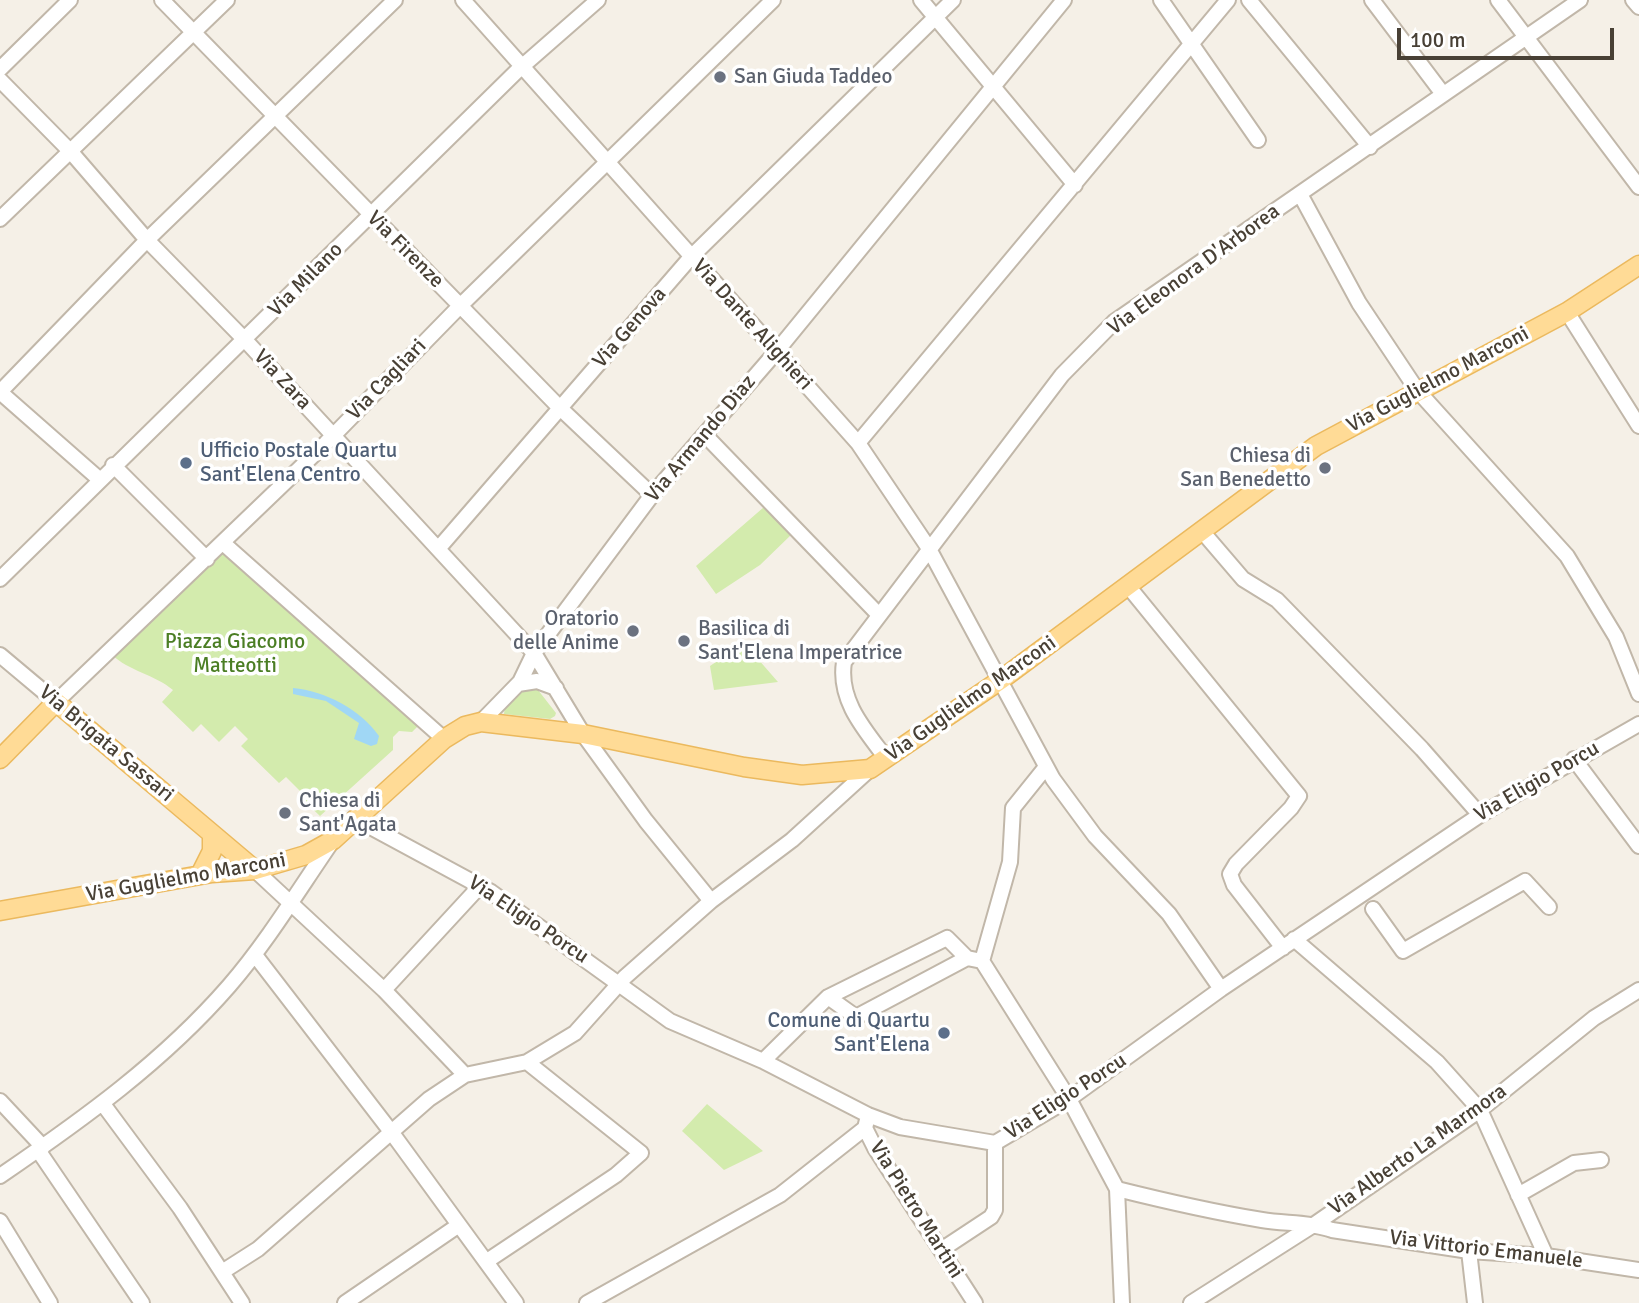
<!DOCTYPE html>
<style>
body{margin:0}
#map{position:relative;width:1639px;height:1303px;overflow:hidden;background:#f5f0e7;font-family:Signika,sans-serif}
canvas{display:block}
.scale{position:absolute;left:1397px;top:28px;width:217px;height:32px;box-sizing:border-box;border:4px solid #484035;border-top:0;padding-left:9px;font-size:21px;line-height:24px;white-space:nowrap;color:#484035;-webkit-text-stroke:5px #fff;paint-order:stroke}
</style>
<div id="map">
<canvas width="1639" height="1303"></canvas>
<div class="scale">100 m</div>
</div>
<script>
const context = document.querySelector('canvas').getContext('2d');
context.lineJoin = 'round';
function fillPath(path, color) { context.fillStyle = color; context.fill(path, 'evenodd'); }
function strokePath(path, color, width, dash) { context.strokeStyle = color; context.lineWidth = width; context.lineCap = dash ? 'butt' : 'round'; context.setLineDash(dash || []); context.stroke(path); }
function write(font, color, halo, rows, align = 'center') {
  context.font = font + ' Signika,sans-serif'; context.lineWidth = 7; context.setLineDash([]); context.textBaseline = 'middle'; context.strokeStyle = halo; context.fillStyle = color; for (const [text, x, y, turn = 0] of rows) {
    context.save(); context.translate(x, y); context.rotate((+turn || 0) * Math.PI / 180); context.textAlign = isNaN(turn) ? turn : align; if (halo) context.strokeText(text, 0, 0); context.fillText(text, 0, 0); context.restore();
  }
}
const green = new Path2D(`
 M764 507 791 535 760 565 716 594 696 566Z
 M223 548 418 726 412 732 399 731 393 737V750L320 816 300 797 303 794 286 777 279 783 241 746 248 739 235 726 219 742 201 724 193 732 162 702 173 690C154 674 130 672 111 654Z
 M744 643 778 682 714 690 710 666Z
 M525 688 538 690 556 713 555 716 550 719 504 714 505 706Z
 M707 1104 763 1151 724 1170 682 1131Z`);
const water = new Path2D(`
 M293 688C325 691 360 709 379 736L377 744 371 746 354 739 359 723 326 701 293 694Z`);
const minor = new Path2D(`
 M162 0 560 408 652 495
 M463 0 858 443 928 547 1053 779 1095 836 1169 914 1221 989
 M921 0 1075 185
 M1161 0 1258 140
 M1249 0 1370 147
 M1372 0 1443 94
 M1498 0 1639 187
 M1633 0 1639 7
 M0 69 70 0
 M0 80 71 152 147 240 246 341 534 653 583 734 646 821 711 901
 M1300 194 1359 303 1417 390 1567 556 1616 637 1639 694
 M0 219 227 0
 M1567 312 1639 426
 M0 392 147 240 395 0
 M0 392 99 479
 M705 435 878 614
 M858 443 1228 0
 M113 465 207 559
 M1201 530 1243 579 1277 600 1422 749 1480 815
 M223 543 444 739
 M438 549 691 257 953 0
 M0 579 518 70 598 0
 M1128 586 1299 796 1291 808 1236 864 1230 874 1234 885 1283 948
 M0 655 56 702 326 443 461 305 773 0
 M518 684 537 681 556 688
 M481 722 520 682 534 653 652 495 776 352 1064 0
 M886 758C864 729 838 700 844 662L1062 375 1114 322 1580 0
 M1574 759 1639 846
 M1046 767 1013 808 1010 862 982 961 1069 1099 1117 1189 1122 1303
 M354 818 491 892 670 1021 763 1061 868 1115 900 1127 995 1143 1069 1099 1221 989 1480 815 1639 724
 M255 870 384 990 465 1075
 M1373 909 1403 951 1525 881 1549 907
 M1294 939 1437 1062 1480 1110 1546 1256
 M255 955 392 1133 516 1303
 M384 990 480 886
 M828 997 856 1017 967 958
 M763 1061 828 997 947 938 967 958 982 961
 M0 1101 43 1147
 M103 1104 180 1208 242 1303
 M867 1120 865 1128 875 1148 975 1303
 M38 1150 142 1303
 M0 1176C82 1120 163 1062 229 986 267 942 298 891 331 843
 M1117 1189C1165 1201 1213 1212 1262 1220 1286 1224 1309 1222 1332 1230L1469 1251 1546 1256 1639 1270
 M1518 1195 1574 1163 1601 1160
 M0 1221 50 1303
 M941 1250 991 1217 995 1210V1143
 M1469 1251 1475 1303
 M487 1261 616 1175 641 1153 527 1062
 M222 1272 258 1249 429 1099 465 1075 527 1062 575 1033 625 977 711 901 792 840 870 769
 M345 1303 459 1225
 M587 1303 780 1195 865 1128
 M1191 1303 1315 1224 1480 1110 1594 1018 1639 990`);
const major = new Path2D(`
 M0 759 56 702 255 870
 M200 875 212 851V834
 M0 911 212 873 255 870 306 855 333 840 444 739 465 726 481 722 583 734 744 767 802 775 870 769 1002 679 1316 446 1567 312 1639 265`);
const markers = [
 [720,77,7,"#6b7280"],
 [186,463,7,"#5c6f8a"],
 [1325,468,7,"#6b7280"],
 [633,631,7,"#6b7280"],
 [684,641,7,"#6b7280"],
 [285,813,7,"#6b7280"],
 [944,1033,7,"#5c6f8a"]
];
const worshipNames = [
 ["San Giuda Taddeo",734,77],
 ["Chiesa di",1311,456,"right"],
 ["San Benedetto",1311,480,"right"],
 ["Oratorio",619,619,"right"],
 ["delle Anime",619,643,"right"],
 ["Basilica di",698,629],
 ["Sant'Elena Imperatrice",698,653],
 ["Chiesa di",299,801],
 ["Sant'Agata",299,825]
];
const streetNames = [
 ["Via Firenze",405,250,45],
 ["Via Eleonora D'Arborea",1194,270,-36],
 ["Via Milano",306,280,-45],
 ["Via Dante Alighieri",752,325,48],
 ["Via Genova",630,328,-49],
 ["Via Zara",282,380,47],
 ["Via Cagliari",387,380,-46],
 ["Via Guglielmo Marconi",1438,380,-28],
 ["Via Armando Diaz",701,439,-50],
 ["Via Guglielmo Marconi",971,699,-35],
 ["Via Brigata Sassari",106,744,40],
 ["Via Eligio Porcu",1537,782,-30],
 ["Via Guglielmo Marconi",186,878,-10],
 ["Via Eligio Porcu",528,920,34],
 ["Via Eligio Porcu",1066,1097,-33],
 ["Via Alberto La Marmora",1418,1150,-35],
 ["Via Pietro Martini",916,1210,58],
 ["Via Vittorio Emanuele",1486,1250,7]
];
const serviceNames = [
 ["Ufficio Postale Quartu",200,451],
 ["Sant'Elena Centro",200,475],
 ["Comune di Quartu",930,1021,"right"],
 ["Sant'Elena",930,1045,"right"]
];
const parkNames = [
 ["Piazza Giacomo",235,642],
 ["Matteotti",235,666]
];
fillPath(green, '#d3ebad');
fillPath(water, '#a0d7f5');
strokePath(minor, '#c1b7a9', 18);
strokePath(major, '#ebb95e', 21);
strokePath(minor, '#fff', 14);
strokePath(major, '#ffdb96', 18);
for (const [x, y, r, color] of markers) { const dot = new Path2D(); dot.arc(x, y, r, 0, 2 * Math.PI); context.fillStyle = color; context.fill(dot); strokePath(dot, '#fff', 2.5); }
write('21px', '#5b616d', '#fff', worshipNames, 'left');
write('21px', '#484035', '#fff', streetNames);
write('21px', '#4e5e75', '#fff', serviceNames, 'left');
write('21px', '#4b7e24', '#fff', parkNames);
</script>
